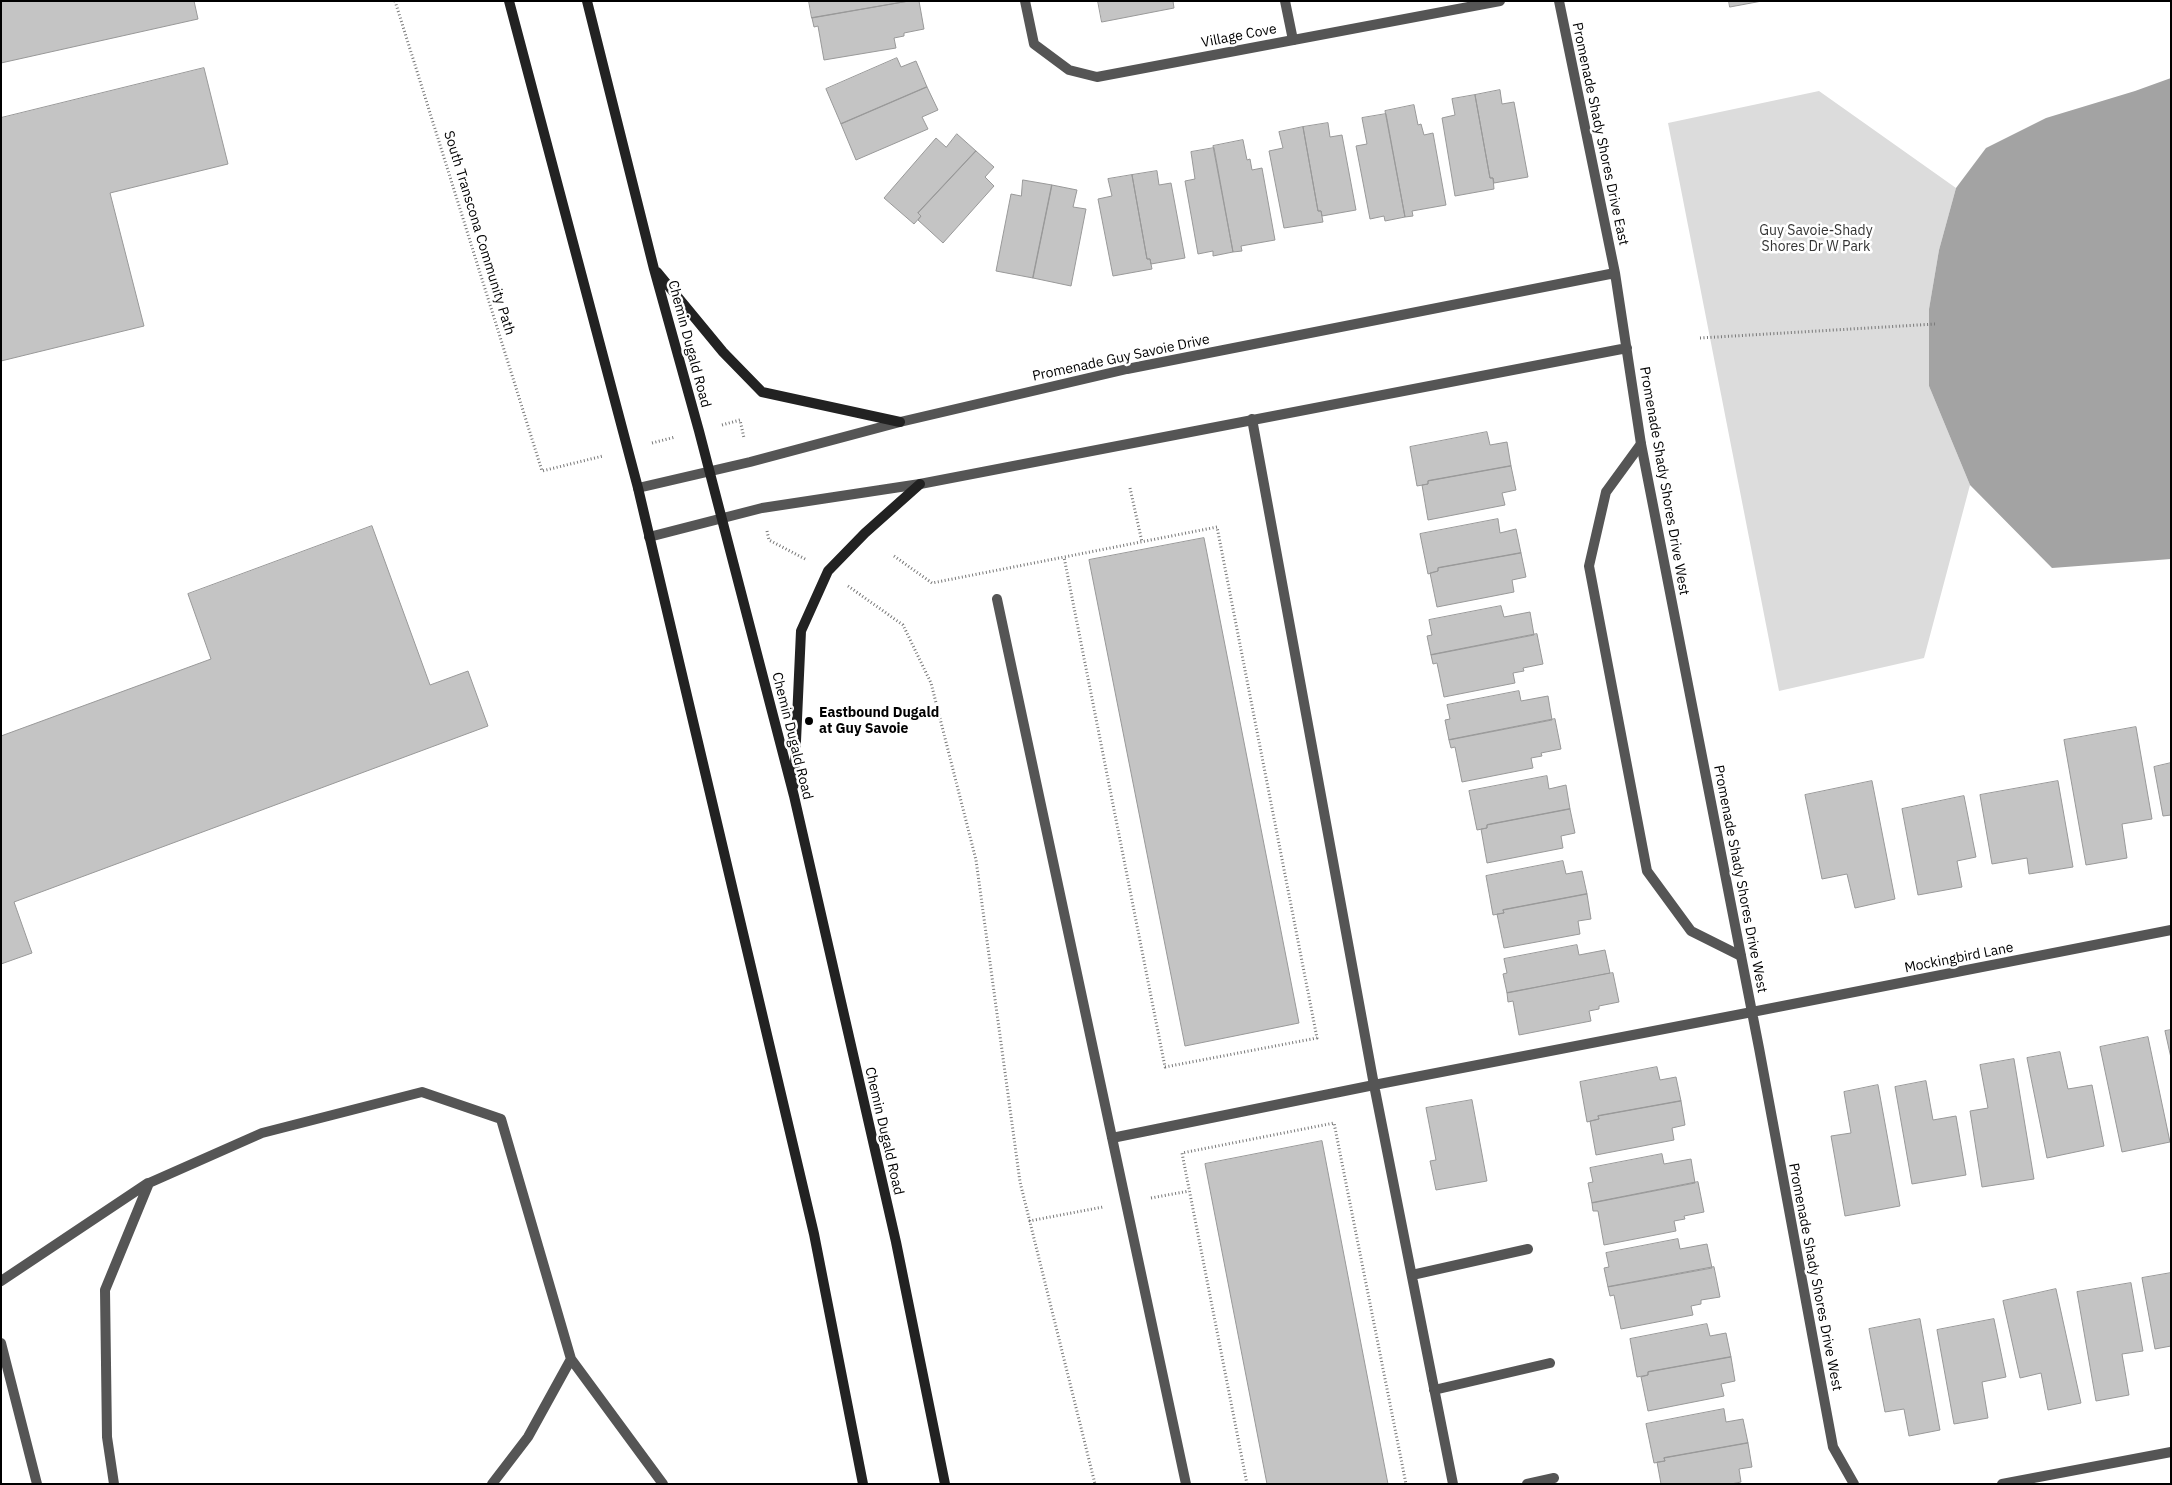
<!DOCTYPE html>
<style>
body{margin:0}
#map{position:relative;width:2172px;height:1485px;overflow:hidden;background:#fff;font-family:"IBM Plex Sans",sans-serif}
canvas{display:block}
.frame{position:absolute;inset:0;border:2px solid #000;pointer-events:none}
</style>
<div id="map">
<canvas width="2172" height="1485"></canvas>
<div class="frame"></div>
</div>
<script>
const context = document.querySelector('canvas').getContext('2d');
context.lineJoin = 'round';
function fillPath(path, color) { context.fillStyle = color; context.fill(path, 'evenodd'); }
function strokePath(path, color, width, dash) { context.strokeStyle = color; context.lineWidth = width; context.lineCap = dash ? 'butt' : 'round'; context.setLineDash(dash || []); context.stroke(path); }
function write(font, color, halo, rows, align = 'center') {
  context.font = font + ' "IBM Plex Sans",sans-serif'; context.lineWidth = 5; context.setLineDash([]); context.textBaseline = 'middle'; context.strokeStyle = halo; context.fillStyle = color; for (const [text, x, y, turn = 0] of rows) {
    context.save(); context.translate(x, y); context.rotate((+turn || 0) * Math.PI / 180); context.textAlign = isNaN(turn) ? turn : align; if (halo) context.strokeText(text, 0, 0); context.fillText(text, 0, 0); context.restore();
  }
}
const green = new Path2D(`
 M1819 91 1956 188 1939 250 1929 309V386L1970 485 1924 658 1779 691 1668 123Z`);
const water = new Path2D(`
 M2171 78V559L2052 568 1970 485 1929 386V309L1939 250 1956 188 1986 148 2046 118 2135 91Z`);
const building = new Path2D(`
 M1 1H194L198 19 1 63Z
 M809 1H909L812 18Z
 M909 1H919L924 29 904 33V36L894 38 896 48 824 60 818 26 814 27 812 18Z
 M1098 1H1173L1174 8 1102 22Z
 M1729 1H1762L1730 7Z
 M897 58 901 67 916 61 927 87 841 124 826 89Z
 M204 68 228 164 110 193 144 326 1 361V118Z
 M927 87 938 110 922 117 928 129 856 160 841 124Z
 M1500 90 1502 104 1514 102 1528 177 1494 183 1493 178H1490L1475 95Z
 M1475 95 1490 178H1493L1494 189 1455 196 1442 118 1455 115 1452 99Z
 M1414 105 1418 125 1421 124 1424 135 1433 133 1446 205 1412 211 1413 216 1405 217 1385 111Z
 M1386 114 1405 217 1385 221 1384 216 1370 219 1356 146 1367 144 1362 118Z
 M1328 123 1330 137 1342 135 1356 210 1322 216 1321 211H1318L1303 127Z
 M1303 127 1318 211H1321L1323 222 1284 228 1269 151 1283 148 1279 132Z
 M957 134 976 151 918 213 921 216 914 224 884 198 936 138 946 147Z
 M1243 140 1247 160 1250 159 1252 170 1262 168 1275 240 1241 246 1242 251 1233 252 1213 146Z
 M1214 148 1233 252 1213 256V251L1198 254 1185 181 1195 179 1191 152Z
 M976 151 994 167 985 177 994 186 943 243 918 220 921 216 918 213Z
 M1157 171 1159 185 1171 183 1185 258 1151 264 1150 259H1147L1132 175Z
 M1132 175 1147 259H1150L1152 269 1113 276 1098 199 1112 196 1108 179Z
 M1023 180 1052 185 1033 278 996 271 1011 194 1021 196Z
 M1052 185 1077 190 1073 207 1086 209 1071 286 1033 278Z
 M1487 432 1490 445 1507 442 1511 466 1428 481V484L1417 486 1410 447Z
 M1511 466 1516 490 1502 493 1505 505 1428 520 1422 485 1428 484V481Z
 M1498 519 1500 533 1516 529 1521 553 1438 568V571L1428 574 1420 534Z
 M372 526 430 685 468 671 488 726 14 902 32 953 1 964V736L211 659 188 594Z
 M1204 538 1299 1023 1185 1046 1089 560Z
 M1521 553 1526 577 1512 580 1514 592 1437 607 1430 573 1438 571V568Z
 M1501 606 1504 617 1530 612 1534 635 1431 655 1427 636 1432 635 1429 620Z
 M1537 634 1543 664 1523 668 1524 671 1513 673 1515 683 1444 697 1437 663 1433 664 1431 655Z
 M1519 691 1521 701 1548 696 1552 720 1449 740 1445 720 1450 719 1447 705Z
 M1555 719 1561 749 1541 753 1542 756 1531 758 1533 768 1462 782 1455 747 1451 748 1449 740Z
 M2136 727 2152 819 2122 824 2127 858 2086 865 2064 740Z
 M2171 763V815L2163 816 2154 767Z
 M1547 776 1549 789 1566 785 1570 809 1487 825V828L1477 830 1469 791Z
 M1872 781 1895 899 1855 908 1847 874 1822 879 1805 795Z
 M2058 781 2073 867 2029 874 2027 858 1992 864 1980 795Z
 M1964 796 1976 857 1957 861 1962 887 1918 895 1902 809Z
 M1570 809 1575 833 1561 836 1563 848 1487 863 1481 829 1487 828V825Z
 M1563 861 1566 874 1582 871 1587 894 1503 910 1504 913 1493 915 1486 876Z
 M1587 894 1591 919 1578 921 1580 934 1504 948 1497 914 1504 913 1503 910Z
 M1577 945 1579 955 1605 950 1610 973 1507 993 1503 974 1507 973 1504 959Z
 M1613 973 1619 1002 1599 1006V1009L1589 1011 1591 1021 1519 1035 1513 1001 1508 1002 1507 993Z
 M2171 1030V1058L2165 1031Z
 M2148 1037 2170 1142 2122 1152 2100 1047Z
 M2060 1052 2068 1089 2092 1085 2104 1146 2047 1158 2027 1058Z
 M2014 1059 2034 1179 1982 1187 1970 1111 1988 1108 1980 1065Z
 M1657 1067 1660 1080 1676 1077 1681 1101 1598 1116 1599 1119 1587 1122 1580 1082Z
 M1926 1081 1933 1120 1956 1116 1966 1175 1912 1184 1895 1087Z
 M1878 1085 1900 1206 1845 1216 1831 1136 1851 1133 1844 1092Z
 M1472 1100 1487 1181 1436 1190 1430 1161 1436 1160 1426 1108Z
 M1681 1101 1685 1125 1672 1128 1674 1140 1596 1155 1590 1121 1599 1119 1598 1116Z
 M1322 1141 1388 1484H1267L1205 1164Z
 M1662 1154 1664 1164 1691 1159 1695 1183 1592 1203 1588 1183 1593 1182 1590 1168Z
 M1698 1182 1704 1212 1684 1216 1685 1219 1674 1221 1676 1231 1604 1245 1598 1211H1593L1592 1203Z
 M1678 1239 1680 1249 1707 1244 1712 1268 1608 1287 1604 1268 1609 1267 1606 1253Z
 M1714 1267 1720 1297 1701 1300V1304L1691 1306 1693 1315 1621 1329 1614 1295 1610 1296 1608 1287Z
 M2171 1273V1346L2155 1349 2142 1278Z
 M2131 1283 2143 1351 2122 1354 2129 1395 2096 1401 2077 1292Z
 M2056 1289 2081 1403 2048 1410 2041 1373 2020 1378 2003 1301Z
 M1920 1319 1940 1430 1909 1436 1904 1409 1885 1412 1869 1329Z
 M1994 1319 2006 1377 1982 1382 1988 1418 1954 1424 1937 1330Z
 M1707 1324 1710 1336 1726 1333 1731 1357 1648 1372V1375L1637 1377 1630 1339Z
 M1731 1357 1735 1381 1721 1384 1724 1396 1648 1411 1641 1377 1648 1375V1372Z
 M1724 1409 1726 1422 1743 1419 1748 1443 1664 1458 1665 1461 1654 1463 1646 1424Z
 M1748 1443 1752 1467 1739 1469 1741 1482 1731 1484H1661L1657 1462 1665 1461 1664 1458Z`);
const path = new Path2D(`
 M395 1 542 471 603 456
 M1700 338 1935 324
 M722 425 740 420 744 438
 M652 443 675 437
 M1130 488 1142 542
 M767 531 769 540 807 560
 M894 556 932 583 1217 527 1317 1038 1165 1067 1064 557
 M848 586 903 625 931 683 976 860 1020 1182 1095 1484
 M1151 1198 1189 1191
 M1029 1221 1103 1207
 M1247 1484 1182 1153 1334 1123 1406 1484`);
const service = new Path2D(`
 M1285 1 1293 40
 M1252 419 1374 1085 1453 1484
 M1641 444 1606 492 1589 566 1647 871 1691 931 1741 956
 M997 599 1186 1484
 M1112 1138 1374 1085 1752 1012
 M1412 1275 1528 1249
 M1 1281 148 1183
 M1 1343 37 1484
 M1434 1390 1550 1363
 M114 1484 107 1437 105 1290 149 1183 262 1133 422 1092 501 1119 571 1359 663 1484
 M492 1484 528 1437 571 1359
 M1527 1484 1554 1478`);
const minor = new Path2D(`
 M1025 1 1034 44 1069 70 1097 77 1500 1
 M1559 1 1615 273 1641 444 1759 1048 1833 1447 1854 1484
 M638 488 750 462 900 422 1127 369 1615 273
 M649 537 762 508 920 484 1627 348
 M1752 1012 2171 930
 M2002 1484 2171 1452`);
const secondary = new Path2D(`
 M509 1 638 488 814 1234 863 1484
 M587 1 654 269 699 431 794 796 896 1242 945 1484
 M657 272 723 352 762 392 900 422
 M794 785 801 631 828 571 865 533 920 484`);
const markers = [
 [809,721,5,"#000"]
];
const streetNames = [
 ["Village Cove",1239,36,-11],
 ["Promenade Shady Shores Drive East",1600,134,78],
 ["South Transcona Community Path",479,233,73],
 ["Chemin Dugald Road",689,344,75],
 ["Promenade Guy Savoie Drive",1121,358,-12],
 ["Promenade Shady Shores Drive West",1664,481,80],
 ["Chemin Dugald Road",792,736,76],
 ["Promenade Shady Shores Drive West",1740,879,79],
 ["Mockingbird Lane",1959,958,-11],
 ["Chemin Dugald Road",884,1131,77],
 ["Promenade Shady Shores Drive West",1815,1277,79]
];
const parkNames = [
 ["Guy Savoie-Shady",1816,231],
 ["Shores Dr W Park",1816,247]
];
const poiNames = [
 ["Eastbound Dugald",819,713],
 ["at Guy Savoie",819,729]
];
fillPath(green, '#dcdcdc');
fillPath(water, '#a3a3a3');
fillPath(building, '#c4c4c4');
strokePath(building, '#999', 1);
strokePath(path, '#777', 3, [1, 2.5]);
strokePath(service, '#555', 10);
strokePath(minor, '#555', 10);
strokePath(secondary, '#222', 10);
for (const [x, y, r, color] of markers) { const dot = new Path2D(); dot.arc(x, y, r, 0, 2 * Math.PI); context.fillStyle = color; context.fill(dot); strokePath(dot, '#fff', 2); }
write('14px', '#000', '#fff', streetNames);
write('14px', '#333', '#fff', parkNames);
write('bold 14px', '#000', '#fff', poiNames, 'left');
</script>
